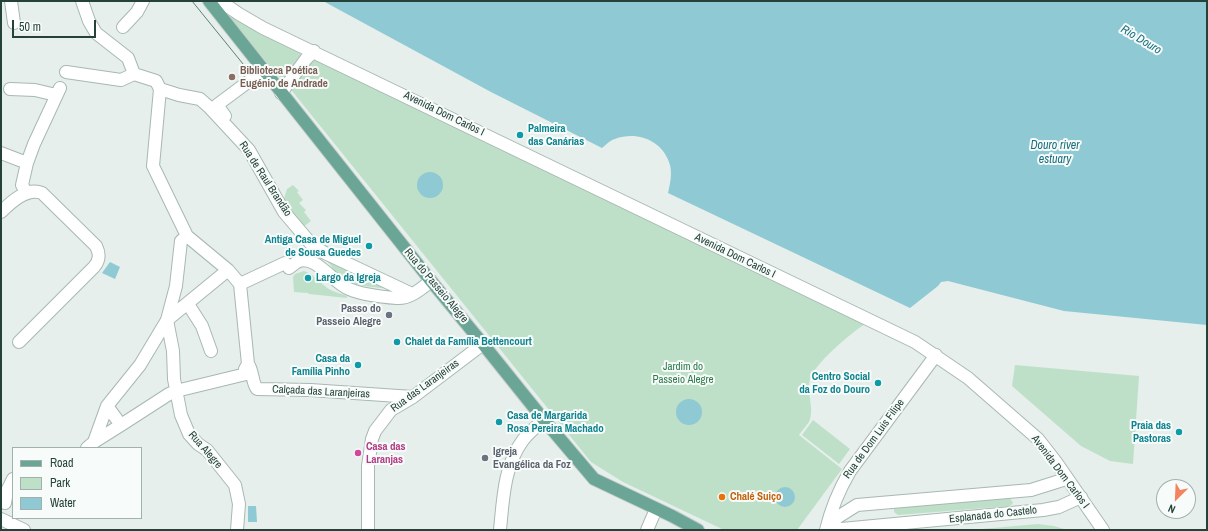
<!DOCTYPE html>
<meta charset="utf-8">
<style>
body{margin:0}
#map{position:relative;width:1208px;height:531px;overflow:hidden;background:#e6efeb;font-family:"Archivo Narrow",sans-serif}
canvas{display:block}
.frame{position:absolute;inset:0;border:2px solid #24423a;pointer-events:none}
.legend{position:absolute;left:12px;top:447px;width:130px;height:72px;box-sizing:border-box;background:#f7fbf9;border:1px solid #a3b1ad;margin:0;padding:5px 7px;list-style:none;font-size:12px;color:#24423a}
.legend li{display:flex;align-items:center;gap:8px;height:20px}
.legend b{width:20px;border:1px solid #a3b1ad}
.north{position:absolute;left:1156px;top:479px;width:40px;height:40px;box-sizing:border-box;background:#f7fbf9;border:1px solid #a3b1ad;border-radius:50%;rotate:204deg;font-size:11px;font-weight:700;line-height:16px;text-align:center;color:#24423a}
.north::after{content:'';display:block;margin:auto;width:14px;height:18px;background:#f4845f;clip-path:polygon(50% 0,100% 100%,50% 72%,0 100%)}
.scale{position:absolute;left:12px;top:20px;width:84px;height:18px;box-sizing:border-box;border:2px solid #24423a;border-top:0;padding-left:5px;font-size:12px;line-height:14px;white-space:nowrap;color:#24423a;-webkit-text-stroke:3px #f7fbf9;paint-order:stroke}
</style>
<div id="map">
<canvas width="1208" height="531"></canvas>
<div class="frame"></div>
<ul class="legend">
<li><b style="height:5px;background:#6aa596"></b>Road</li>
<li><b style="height:11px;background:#bfe0c8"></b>Park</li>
<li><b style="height:11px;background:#8ec9d4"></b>Water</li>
</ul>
<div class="north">N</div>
<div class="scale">50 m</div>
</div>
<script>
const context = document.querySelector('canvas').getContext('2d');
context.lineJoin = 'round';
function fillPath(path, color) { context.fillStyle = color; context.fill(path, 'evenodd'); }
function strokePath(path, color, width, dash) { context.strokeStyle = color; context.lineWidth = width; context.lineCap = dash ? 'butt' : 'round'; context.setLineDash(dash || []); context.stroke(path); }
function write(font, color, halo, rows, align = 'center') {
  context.font = font + ' "Archivo Narrow",sans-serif'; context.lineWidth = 4; context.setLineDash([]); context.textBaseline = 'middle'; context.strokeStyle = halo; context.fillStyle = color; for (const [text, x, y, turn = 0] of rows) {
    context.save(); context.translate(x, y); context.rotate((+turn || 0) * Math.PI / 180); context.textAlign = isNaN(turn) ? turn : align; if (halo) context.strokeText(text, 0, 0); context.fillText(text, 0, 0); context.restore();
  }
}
const green = new Path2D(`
 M233 16 256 31 301 54 282 80 229 19Z
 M312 57 865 324C851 333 815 363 810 379 806 392 815 409 809 422 806 426 802 431 799 435L842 469 797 530H724L623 482 591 462 288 86Z
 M293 185 299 191 297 192 303 200 299 203 306 210 304 212 311 221 303 227 283 202 287 189Z
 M326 260 391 289C375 287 354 287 340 276 335 272 331 265 326 260Z
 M304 271C315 275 317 280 326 287 332 292 340 293 347 296V298L309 294 308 293 294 292 293 277 295 274Z
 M1015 365 1139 376 1133 464 1110 461 1081 446 1012 386Z
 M813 420 850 449 839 464 802 435Z
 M1010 498 1013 503 1010 506 898 515 894 512V508L897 506Z
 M1038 524 1054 526 1067 530H970Z`);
const water = new Path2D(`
 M323 1H1207V325L1064 311 948 281 941 282 938 286 910 308 668 193C670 184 673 172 669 162 661 140 637 131 615 139 610 140 606 145 602 148L491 92Z
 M417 185a13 13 0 1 1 26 0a13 13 0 1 1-26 0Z
 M110 262 120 267 115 279 102 273Z
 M676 412a13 13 0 1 1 26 0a13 13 0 1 1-26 0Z
 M775 497a10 10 0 1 1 20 0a10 10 0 1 1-20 0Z
 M248 506H256L257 522H248Z`);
const minor = new Path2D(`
 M11 1 14 23
 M82 1 89 21 96 33 128 58 134 74 156 81 160 89 153 166 187 236 228 270 240 284 248 364C253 370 252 383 257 389L310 390 413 397
 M220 1 239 14 263 28 915 342 968 378 1038 439 1056 462 1103 530
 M123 27 137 12 143 1
 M66 72 121 80 134 74
 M10 89 35 90 56 95
 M160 89 179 95 200 99 209 107 249 150 284 212 312 245 325 253 412 294
 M281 93 306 59 314 51
 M225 116 217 105 264 70
 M1 153 27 163
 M26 192 22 185 27 163 34 144 60 88
 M1 212C11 202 27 187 42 193L96 246C100 254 100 260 94 267L19 342
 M289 268C292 266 296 262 299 261 316 255 333 283 349 289 363 295 382 297 397 298 410 299 422 288 431 281
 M240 284 285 263
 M188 304 202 326 211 351
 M167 320 173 351 174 379 181 415 189 434 198 444 207 450 235 485 239 504 237 530
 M167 320 228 270
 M121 425 169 394 176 391 246 374 245 369 248 364
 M94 442 121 425 107 406
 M87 448 94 442 107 406 140 365 167 320 176 286 181 241 187 236
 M5 503 7 491 13 479
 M1 519 24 530
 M368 530V466L372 439 375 431 391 410 413 397 483 344
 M500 530C503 500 504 465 523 440 529 432 537 426 544 420
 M647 530 656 509
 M826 530 838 517 857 505 1031 490 1066 479
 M826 530C831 509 839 490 850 471L936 355
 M831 530 1043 510 1059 507 1081 497`);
const major = new Path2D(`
 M209 1 431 281 483 344 544 420 594 479 672 516 698 530`);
const tram = new Path2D(`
 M192 1 252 75`);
const markers = [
 [232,77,4,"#8d6e63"],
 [520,135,4,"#0f9aa8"],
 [369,246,4,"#0f9aa8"],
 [308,278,4,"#0f9aa8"],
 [389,315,4,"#6b7280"],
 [397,342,4,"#0f9aa8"],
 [358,365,4,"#0f9aa8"],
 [878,383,4,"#0f9aa8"],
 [499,422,4,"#0f9aa8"],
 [1179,432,4,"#0f9aa8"],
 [358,453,4,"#d1479c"],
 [485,458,4,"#6b7280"],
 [722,497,4,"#e8710a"]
];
const educationNames = [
 ["Biblioteca Poética",240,71],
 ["Eugénio de Andrade",240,84]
];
const streetNames = [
 ["Avenida Dom Carlos I",444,114,26],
 ["Rua de Raul Brandão",265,179,57],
 ["Avenida Dom Carlos I",735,256,26],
 ["Rua do Passeio Alegre",436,286,50],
 ["Rua das Laranjeiras",425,386,-36],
 ["Calçada das Laranjeiras",321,392,3],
 ["Rua de Dom Luis Filipe",874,439,-54],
 ["Rua Alegre",205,450,49],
 ["Avenida Dom Carlos I",1060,472,53],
 ["Esplanada do Castelo",993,515,-6]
];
const cultureNames = [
 ["Palmeira",528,129],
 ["das Canárias",528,142],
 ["Antiga Casa de Miguel",361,240,"right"],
 ["de Sousa Guedes",361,253,"right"],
 ["Largo da Igreja",316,278],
 ["Chalet da Família Bettencourt",405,342],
 ["Casa da",350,359,"right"],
 ["Família Pinho",350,372,"right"],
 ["Centro Social",870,377,"right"],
 ["da Foz do Douro",870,390,"right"],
 ["Casa de Margarida",507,416],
 ["Rosa Pereira Machado",507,429],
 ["Praia das",1171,426,"right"],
 ["Pastoras",1171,439,"right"]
];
const worshipNames = [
 ["Passo do",381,309],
 ["Passeio Alegre",381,322],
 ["Igreja",493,452,"left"],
 ["Evangélica da Foz",493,465,"left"]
];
const parkNames = [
 ["Jardim do",683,367],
 ["Passeio Alegre",683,380]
];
const hotelNames = [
 ["Casa das",366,447],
 ["Laranjas",366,460]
];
const foodNames = [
 ["Chalé Suiço",730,497]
];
const waterNames = [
 ["Rio Douro",1141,40,31],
 ["Douro river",1055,146],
 ["estuary",1055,160]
];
fillPath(green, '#bfe0c8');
fillPath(water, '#8ec9d4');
strokePath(minor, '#a8b8b2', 14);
strokePath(major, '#c2cac8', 14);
strokePath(minor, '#fff', 12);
strokePath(major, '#6aa596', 12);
strokePath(tram, '#5f7d75', 1);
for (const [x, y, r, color] of markers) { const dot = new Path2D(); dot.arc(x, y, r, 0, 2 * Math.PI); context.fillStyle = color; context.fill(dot); strokePath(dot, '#f7fbf9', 1.5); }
write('bold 11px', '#785e54', '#f7fbf9', educationNames, 'left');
write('11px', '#24423a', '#f7fbf9', streetNames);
write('bold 11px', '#0d838f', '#f7fbf9', cultureNames, 'left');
write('bold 11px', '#5b616d', '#f7fbf9', worshipNames, 'right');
write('11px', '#2d7a4b', '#f7fbf9', parkNames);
write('bold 11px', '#b23c85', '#f7fbf9', hotelNames, 'left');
write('bold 11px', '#c56008', '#f7fbf9', foodNames, 'left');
write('italic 12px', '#1c6f80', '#f7fbf9', waterNames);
</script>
